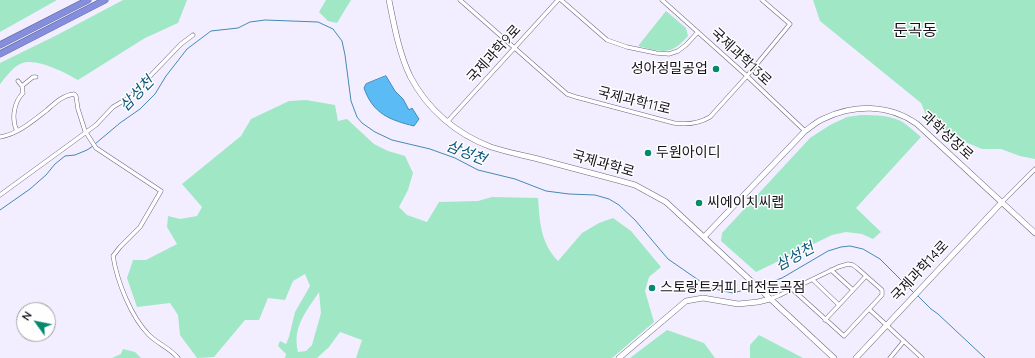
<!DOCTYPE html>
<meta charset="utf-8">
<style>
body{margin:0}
#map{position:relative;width:1035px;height:358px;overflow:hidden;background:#f2eeff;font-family:Quicksand,sans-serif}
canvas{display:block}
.north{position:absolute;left:16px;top:302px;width:40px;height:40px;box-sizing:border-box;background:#fefefe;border:1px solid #a1a0a4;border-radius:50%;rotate:303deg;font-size:11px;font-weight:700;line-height:16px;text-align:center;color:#15121c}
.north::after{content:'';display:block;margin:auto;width:14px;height:18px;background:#04896e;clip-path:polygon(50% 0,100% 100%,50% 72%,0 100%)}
</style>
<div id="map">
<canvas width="1035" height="358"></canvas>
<div class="north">N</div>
</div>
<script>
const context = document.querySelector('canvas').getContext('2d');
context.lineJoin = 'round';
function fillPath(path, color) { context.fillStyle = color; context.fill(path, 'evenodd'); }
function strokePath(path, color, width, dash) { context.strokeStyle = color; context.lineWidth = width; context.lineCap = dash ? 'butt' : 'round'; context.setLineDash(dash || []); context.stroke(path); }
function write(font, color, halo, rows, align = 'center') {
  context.font = font + ' Quicksand,"Noto Sans KR",sans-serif'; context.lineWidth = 3; context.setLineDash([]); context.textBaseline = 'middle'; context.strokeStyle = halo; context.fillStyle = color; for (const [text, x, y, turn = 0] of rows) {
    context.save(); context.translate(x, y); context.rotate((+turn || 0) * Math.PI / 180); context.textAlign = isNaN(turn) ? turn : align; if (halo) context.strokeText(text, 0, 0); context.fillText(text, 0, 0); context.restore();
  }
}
const green = new Path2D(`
 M0 0H57L0 32Z
 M123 0H187L178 23 145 38 78 80C66 73 34 56 20 64 12 68 6 77 0 84V63L57 35Z
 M326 0H351L337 23 328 21 319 12Z
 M813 0H1035V159L1020 156 1001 149H982L951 136 926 115 921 103 820 21Z
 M666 11 686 28 688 36C671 56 661 52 638 46Z
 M306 100 335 105 338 121 347 119 374 144 388 151 405 156 413 173 408 190 399 207 407 215 427 222 439 202 478 201 492 197 538 198C540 222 540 242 558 261L582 233 599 223 613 218 631 231 661 267 649 277 645 291 654 322 612 358H356L362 340 340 332 329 347 317 358H285L286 354 278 346 280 341 286 344 289 337 295 312 310 286 305 274 293 281 285 300 268 298 259 320H245L214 357 197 358 180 335 178 315 170 303 137 307 127 278 133 260H146L177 244 167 227 168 216 180 219 197 216 202 207 182 184 241 136 251 119 289 101ZM319 292 321 313 312 345 306 351 298 352C292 327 306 312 319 292Z
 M861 115C875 115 892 115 904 123 910 127 915 132 921 137L856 208 881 232 873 239 862 234 846 232 832 235 756 272 721 241 722 233 810 138 830 125 847 117Z
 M667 330 704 343 715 358H630Z
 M759 335 803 358H750V345Z
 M123 349 135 352 141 358H112L121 354Z`);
const water = new Path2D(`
 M386 76 395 91 403 99 409 110 412 108 419 119 414 126C390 120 373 114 364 88L366 84Z`);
const stream = new Path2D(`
 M95 144 120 123 140 109 155 94 166 76 187 49 211 31 238 28 250 22 265 20 318 22 333 29 342 41 345 55 351 101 357 117 362 123 375 132 392 140 430 149 455 158 478 170 515 179 546 191 569 194 595 195 609 199 619 205 635 220 668 259 710 288 733 293 755 287
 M0 210 30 189 46 175 55 164 65 156 75 155 87 150 93 146
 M759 286 782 278 828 251 841 247 850 246 863 249 880 259 914 293
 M918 296 931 309 938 314 985 358`);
const street = new Path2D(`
 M460 0 567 94 576 97 674 123C687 125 698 124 710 117L747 76 790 24 762 0
 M561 0 607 40 627 47 656 53 669 54 678 51 686 45 698 32
 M662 0 747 76 805 131
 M22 86 33 77H36
 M447 122 558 0
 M17 131C11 119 14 102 23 93L22 86 18 81
 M0 137C18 134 33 121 47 110 55 103 63 95 74 94L76 96 78 109 85 131 96 148 161 191 140 227 120 247 113 256C117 281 131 317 149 335 158 344 170 348 178 358
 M0 195 96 125 113 107 130 97 181 44 193 35
 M1002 202 1035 169
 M831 270 853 290 866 276
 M813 280 839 305 825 320
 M770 299 778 296 838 267 848 264 853 265 857 268 882 290V295L844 336 792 289
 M839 305 853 290
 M869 309 922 358
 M890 358 904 341`);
const secondary = new Path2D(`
 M389 0C394 25 399 53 410 76 427 109 456 134 491 147 506 152 522 155 538 159 564 166 591 173 617 180L635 185 666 202 834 358
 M704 237 805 131C811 127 816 122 823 119 854 104 889 104 917 124L1035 233
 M619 358 686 301 703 298 738 304 758 302 770 299
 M856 358 1002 202`);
const highway = new Path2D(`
 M0 45 88 0
 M0 54 105 0`);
const markers = [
 [716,69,4,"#04896e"],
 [648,153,4,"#04896e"],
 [699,203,4,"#04896e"],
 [652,288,4,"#04896e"]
];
const streetNames = [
 ["국제과학9로",494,54,-48],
 ["국제과학13로",741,57,43],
 ["국제과학11로",634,101,14],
 ["과학성장로",947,136,42],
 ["국제과학로",603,164,16],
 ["국제과학14로",920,271,-47]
];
const poiNames = [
 ["성아정밀공업",708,69,"right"],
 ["두원아이디",656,153],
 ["씨에이치씨랩",707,203],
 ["스토랑트커피 대전둔곡점",660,288]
];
const waterNames = [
 ["삼성천",137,94,-46],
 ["삼성천",466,153,22],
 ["삼성천",795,257,-29]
];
const quarterNames = [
 ["둔곡동",915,31]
];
fillPath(green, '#a0e7c6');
fillPath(water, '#5bbcf5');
strokePath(water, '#4689b4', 1);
strokePath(stream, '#4689b4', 1);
strokePath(street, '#6c667e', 4.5);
strokePath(secondary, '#6c667e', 6);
strokePath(highway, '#5d6399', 7);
strokePath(street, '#fff', 3.5);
strokePath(secondary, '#fff', 5);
strokePath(highway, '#848edd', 6);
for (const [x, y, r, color] of markers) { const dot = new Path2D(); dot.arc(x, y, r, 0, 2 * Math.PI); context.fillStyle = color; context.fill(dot); strokePath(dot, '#fefefe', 1.5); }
write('14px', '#15121c', '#fefefe', streetNames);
write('14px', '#15121c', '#fefefe', poiNames, 'left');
write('italic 15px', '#0a587d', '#fefefe', waterNames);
write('16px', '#15121c', '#fefefe', quarterNames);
</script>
